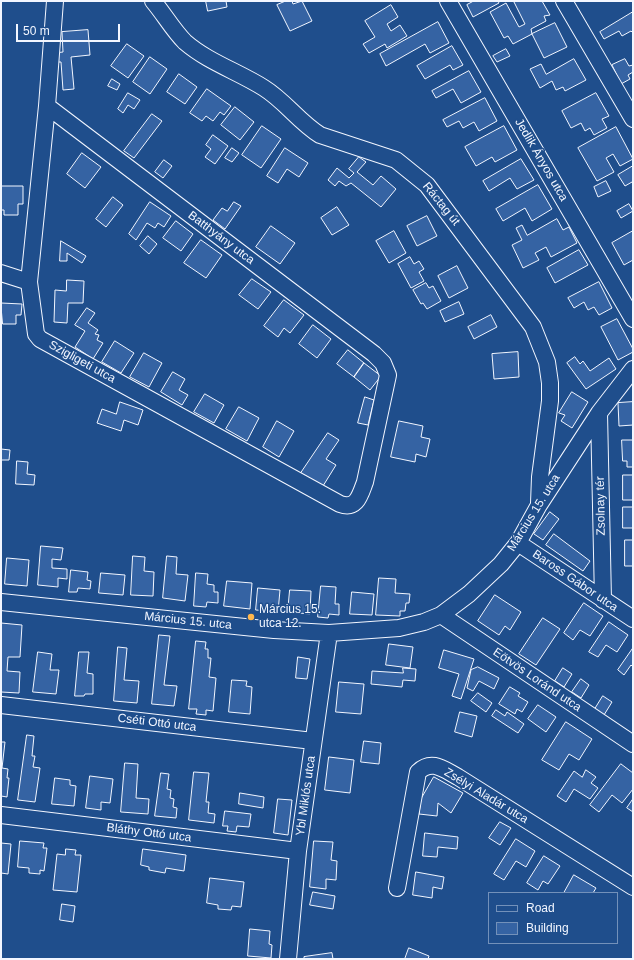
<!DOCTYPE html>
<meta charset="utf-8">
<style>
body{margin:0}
#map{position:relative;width:634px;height:960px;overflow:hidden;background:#1f4e8c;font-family:Arial,sans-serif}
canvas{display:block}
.frame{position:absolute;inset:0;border:2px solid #f2f6ff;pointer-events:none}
.legend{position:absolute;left:488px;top:892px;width:130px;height:52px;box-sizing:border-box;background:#1f4e8c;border:1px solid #7391ba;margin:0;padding:5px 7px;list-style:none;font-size:12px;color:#f2f6ff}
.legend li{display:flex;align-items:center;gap:8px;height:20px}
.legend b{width:20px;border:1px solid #7391ba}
.scale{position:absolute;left:16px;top:24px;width:104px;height:18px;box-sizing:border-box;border:2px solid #f2f6ff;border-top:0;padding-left:5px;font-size:12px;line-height:14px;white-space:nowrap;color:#f2f6ff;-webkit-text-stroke:3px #1f4e8c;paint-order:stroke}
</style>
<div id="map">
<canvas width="634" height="960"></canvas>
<div class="frame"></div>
<ul class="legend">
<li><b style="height:5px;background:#1f4e8c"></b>Road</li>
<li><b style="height:11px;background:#3563a3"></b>Building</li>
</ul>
<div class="scale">50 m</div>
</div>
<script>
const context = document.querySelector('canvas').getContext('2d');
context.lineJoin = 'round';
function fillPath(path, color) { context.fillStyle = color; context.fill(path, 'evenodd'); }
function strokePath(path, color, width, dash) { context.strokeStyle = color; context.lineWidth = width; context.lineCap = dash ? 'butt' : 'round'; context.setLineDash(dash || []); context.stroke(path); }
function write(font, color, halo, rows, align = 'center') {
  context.font = font + ' Arial,sans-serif'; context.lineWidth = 3; context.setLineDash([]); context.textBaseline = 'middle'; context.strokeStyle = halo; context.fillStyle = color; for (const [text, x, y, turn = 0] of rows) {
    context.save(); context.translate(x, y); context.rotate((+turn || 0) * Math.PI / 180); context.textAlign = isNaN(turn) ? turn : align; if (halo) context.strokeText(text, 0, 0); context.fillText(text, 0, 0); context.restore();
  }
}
const building = new Path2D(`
 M206 1H226L227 7 208 11Z
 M286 1H292L293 4 302 1 312 21 290 31 277 5Z
 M474 1H498L499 3 473 17 467 5Z
 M516 1H542L550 15 544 16 546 21 531 29 532 34 513 44 508 36 504 38 490 12 506 3 519 27 525 24 514 2Z
 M391 5 398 17 387 24 391 31 400 25 407 36 387 48 385 44 369 53 363 44 375 37 365 21Z
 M633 12V33L631 31 622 36 619 31 604 39 600 32Z
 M438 22 449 43 430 53 425 44 386 66 380 54Z
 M555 23 567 47 544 58 532 34Z
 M88 30 90 55 71 57 74 89 63 90 61 62H55L54 53 63 52 62 32Z
 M127 44 144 56 128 78 111 66Z
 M452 46 463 65 453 70 450 65 425 79 417 66Z
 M506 49 510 56 497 62 493 56Z
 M150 57 167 69 150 94 133 82Z
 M574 59 586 80 565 91 563 87 556 90 552 81 540 88 530 69 541 64 546 74Z
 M625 59 629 66 633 65V72L628 75 630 79 621 84 612 65Z
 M469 71 481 92 461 103 453 89 436 98 432 91Z
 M179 74 197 87 185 104 167 92Z
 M112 79 120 84 117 90 108 86Z
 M207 89 231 106 224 115 220 112 213 121 206 116 202 121 190 113Z
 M128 93 140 100 134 109 128 105 123 113 118 109Z
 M596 93 609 116 602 119 607 128 594 135 590 128 585 131 581 123 571 128 562 111Z
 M485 98 497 121 479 131 474 122 463 128 459 121 447 127 443 120Z
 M235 107 254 122 240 140 221 125Z
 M152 114 162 121 134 158 124 151Z
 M262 126 281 139 261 168 242 155Z
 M504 126 517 150 495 162 492 157 476 166 465 147Z
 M616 127 633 159 620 166 613 154 606 158 614 172 597 181 578 148Z
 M213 135 228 146 215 164 205 157 211 149 206 145Z
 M232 148 239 153 232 162 225 158Z
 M285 148 308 163 299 177 287 169 278 183 267 176Z
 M82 153 101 167 85 188 67 174Z
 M359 157 366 162 357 172 373 185 381 176 396 189 381 207 351 183 346 186 339 181 335 186 328 180 337 168 349 178 354 173 349 169Z
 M521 159 534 180 517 189 510 178 489 191 483 181Z
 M164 160 172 166 163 178 155 172Z
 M633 166V184L632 182 625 186 618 175Z
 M606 181 611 191 598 197 594 187Z
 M538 185 552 209 532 221 525 208 503 221 496 209Z
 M1 186H23V204H18V215H4V210H1Z
 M113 197 123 205 106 227 96 219Z
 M150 202 171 216 164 227 158 223 155 228 147 223 136 240 129 234Z
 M234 202 241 206 225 229 213 220 222 208 227 211Z
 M629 204 633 211 621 218 617 211Z
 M337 207 349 225 332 235 321 218Z
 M427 216 437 236 417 246 407 226Z
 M557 219 563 230 569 227 577 243 551 257 546 247 535 253 539 260 523 268 512 245 522 240 516 228 522 225 527 235Z
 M176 221 193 234 181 251 163 238Z
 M271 226 295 243 280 264 256 247Z
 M394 231 406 253 389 263 376 241Z
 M633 231V260L624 265 612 243Z
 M148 236 157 244 149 254 140 246Z
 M201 240 222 255 206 278 184 263Z
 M61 241 86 256 82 263 67 253V261H60Z
 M579 250 588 265 555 283 547 268Z
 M410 257 414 264 419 261 424 269 419 272 424 281 411 288 398 264Z
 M457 266 468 288 449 298 438 276Z
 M252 279 271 292 258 309 239 295Z
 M67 280 84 281 83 303H68L67 323 54 322 55 290 66 291Z
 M599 282 612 308 599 315 594 307 588 310 584 302 574 308 568 298Z
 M426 283 429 288 433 286 441 301 427 309 423 303 421 304 413 290Z
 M284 300 304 315 290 333 284 328 278 337 264 326Z
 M459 302 464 314 445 322 440 311Z
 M1 303 22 304 21 315H16V324H3Z
 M87 308 95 313 88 323 98 330 95 334 99 335 97 340 103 343 93 359 75 347 85 331 75 325Z
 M491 315 497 327 474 339 468 327Z
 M617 319 633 349V352L618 360 601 327Z
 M313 325 331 339 317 358 299 344Z
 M115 341 134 353 121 373 102 362Z
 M348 350 364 363 354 377 337 364Z
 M518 352 519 377 494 379 492 354Z
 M144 353 162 363 149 387 130 377Z
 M575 357 580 364 583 361 590 371 609 358 616 369 586 389 567 363Z
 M364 363 381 376 370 390 354 377Z
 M173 372 185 379 179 390 188 395 182 405 161 392Z
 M572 392 588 402 572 428 561 421 565 415 559 413Z
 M205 394 224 405 214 423 194 412Z
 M365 397 374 400 368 425 358 423Z
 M120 402 143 410 138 425 124 420 121 431 97 423 102 409 116 414Z
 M633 402V428V425L619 426 618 403Z
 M239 407 259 418 247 441 226 429Z
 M277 421 294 431 279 457 263 447Z
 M399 421 423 426 421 437 430 439 426 457 416 454 415 462 391 457Z
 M328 433 339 440 326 459 336 465 323 486 301 473Z
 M622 440H633V467H627V461H623Z
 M1 449 10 450 9 460H1Z
 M17 461 28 462 27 474 35 475 34 485 16 484Z
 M623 475H633V500H623Z
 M623 507H633V528H623Z
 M550 512 559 519 543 540 534 534Z
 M554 534 590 561 583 571 546 545Z
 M625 540H633V566H625Z
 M41 546 63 548 61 560 52 559V568L67 569V579L58 578V587L38 585Z
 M133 556 145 557 144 571 154 572 153 596 131 595Z
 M167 556 177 557 176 574 188 575 185 601 163 598Z
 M7 558 29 560 27 586 5 584Z
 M71 570 88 572 87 580 91 581 90 589 78 588 77 592H69Z
 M101 573 125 575 123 595 99 593Z
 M196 573 208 574 207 584 214 585V592H218V603L207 602 206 607 194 606Z
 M379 578 396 579 395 593 410 594 409 603H406L405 611H400V616L376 615Z
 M227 581 252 583 250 609 224 606Z
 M321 586 336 587 335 604H339V615L329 614 328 618 318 617Z
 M258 588 280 590 278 612 256 610Z
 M290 590 311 591 310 614 288 612Z
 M352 592 374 594 372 615 350 614Z
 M495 595 521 612 510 630 505 626 499 635 478 621Z
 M584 603 603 616 590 636 580 630 573 640 564 633Z
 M543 618 560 629 536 665 519 654Z
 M609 622 628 635 617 652 606 645 598 657 589 652Z
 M1 623 22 625 20 657H8L7 671 20 672 19 693 1 692Z
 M159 635 170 636 164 685 177 686 174 706 152 704Z
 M196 641 206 642 205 649H208V658H211L209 677 216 678 213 711 206 710V715L196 714 197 709H189Z
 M389 644 413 647 410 668 386 665Z
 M118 647 127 648 124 680 139 681 137 703 114 701Z
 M633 648V667L631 665 624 675 618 670Z
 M444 650 474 659 461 699 452 696 459 674 439 668Z
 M38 652 52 654 50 670H59L56 694 33 692Z
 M79 652H89L87 673 93 674V694H85L84 696H75Z
 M298 657 310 659 307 679 296 678Z
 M478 667 499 678 494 689 479 681 473 691 467 688 471 670Z
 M403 668 416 669 415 681 403 680 402 687 371 684 372 671 403 673Z
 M563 668 572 674 564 687 555 681Z
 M581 679 589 685 581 698 572 692Z
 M232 680 247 681 246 686 252 687 250 714 229 712Z
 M339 682 364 684 361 714 336 712Z
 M510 687 520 693 518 696 528 702 522 712 517 709 515 714 499 704Z
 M478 693 492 703 486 712 471 701Z
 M603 696 612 702 604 715 595 709Z
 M538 705 556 717 546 732 528 719Z
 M496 710 505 716 507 712 524 724 518 733 492 716Z
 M460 712 477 716 472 737 455 732Z
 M566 722 592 739 579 760 569 754 559 770 542 760Z
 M27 735 34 736 32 756H35L33 767 40 768 35 802 18 800Z
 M364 741 381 743 379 764 361 762Z
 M1 742H5L2 768 8 769 7 778H9L7 797 1 796Z
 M329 757 354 760 350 793 325 790Z
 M125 763 138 764 136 798 149 799 148 814 121 812Z
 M621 764 633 773V789L622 803 612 795 599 812 590 805Z
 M586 770 596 777 591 783 598 788 590 799 574 789 566 802 557 796 574 771 582 777Z
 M194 772 209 773 206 802H209L208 813 215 814 214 823 189 820Z
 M161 773 169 774 167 789 171 790 170 798 174 799 173 807 177 808 176 818 155 816Z
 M90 776 113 779 110 803 101 802V810L86 808Z
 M434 777 463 793 451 813 438 803 437 816 419 814 421 799Z
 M55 778 70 780V785L76 786 74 806 52 804Z
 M240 793 264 797 263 808 239 804Z
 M278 799 292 800 288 835 274 833Z
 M633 799V812L627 808Z
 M225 811 251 814 249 827 237 826 236 832 227 831 228 826H223Z
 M500 822 511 828 500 845 489 838Z
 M425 833 458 837 457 849 438 847 437 857 423 856Z
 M516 839 535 851 526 867 516 861 504 880 494 874Z
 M20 841 44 843 43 848H47L44 871 40 870V874L29 873V868L18 867Z
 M314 841 333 842 331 860 337 861 336 880 326 879V889L310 887Z
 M1 843 11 844 8 874 1 873Z
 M66 849 76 850 75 855H81L77 892 53 890 57 854 65 855Z
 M143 849 186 855 184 871 166 868 165 873 149 870V867L141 865Z
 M544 856 560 866 548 884 543 881 538 890 527 883Z
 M416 872 444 877 442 889 433 887 432 898 413 895Z
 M574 875 596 888 593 893H564Z
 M210 878 244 882 241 907 232 906 231 910 218 909V905L207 903Z
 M313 892 335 896 333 909 310 905Z
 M62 904 75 906 73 922 60 920Z
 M250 929 270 931 269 944 272 945 271 958 248 956Z
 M409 948 429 956 428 959H405Z
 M332 953 333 959H304V957Z`);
const minor = new Path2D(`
 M153 1C164 14 173 30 185 42 208 62 239 72 264 88 285 101 299 122 320 135L396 160 427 185 533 327 547 362 550 383V401L540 477 539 503
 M448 1 633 319
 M564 1 633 119
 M47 106 374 354 383 363 388 375 365 482C360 495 357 510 340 504L40 339 36 334 29 282 47 106 55 1
 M1 273 29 282
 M599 413 603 600
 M518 543 633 619
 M1 602 274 630 329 633 399 628 424 622 441 615 469 594 501 564 518 543 539 505 599 413 633 369
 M441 615 633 744
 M1 705 313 741
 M1 815 298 851
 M397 888 418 772C432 759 443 769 458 777L633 887
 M288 959 298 851 329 633`);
const markers = [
 [251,617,4,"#ffb74d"]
];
const streetNames = [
 ["Jedlik Ányos utca",541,160,60],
 ["Ráctag út",441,204,51],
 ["Batthyány utca",221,238,37],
 ["Szigligeti utca",82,362,29],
 ["Zsolnay tér",601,506,-91],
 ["Március 15. utca",534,513,-58],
 ["Baross Gábor utca",575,581,34],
 ["Március 15. utca",188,621,6],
 ["Eötvös Loránd utca",537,680,34],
 ["Cséti Ottó utca",157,723,7],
 ["Ybl Miklós utca",306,796,-82],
 ["Zsélyi Aladár utca",486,796,31],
 ["Bláthy Ottó utca",149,833,7]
];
const poiNames = [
 ["Március 15.",259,610],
 ["utca 12.",259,624]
];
fillPath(building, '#3563a3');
strokePath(building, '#f2f6ff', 1);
strokePath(minor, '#f2f6ff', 18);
strokePath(minor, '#1f4e8c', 16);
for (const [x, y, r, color] of markers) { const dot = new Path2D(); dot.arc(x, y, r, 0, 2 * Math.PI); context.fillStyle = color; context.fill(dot); strokePath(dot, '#1f4e8c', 1.5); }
write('12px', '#f2f6ff', '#1f4e8c', streetNames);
write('12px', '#f2f6ff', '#1f4e8c', poiNames, 'left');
</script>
